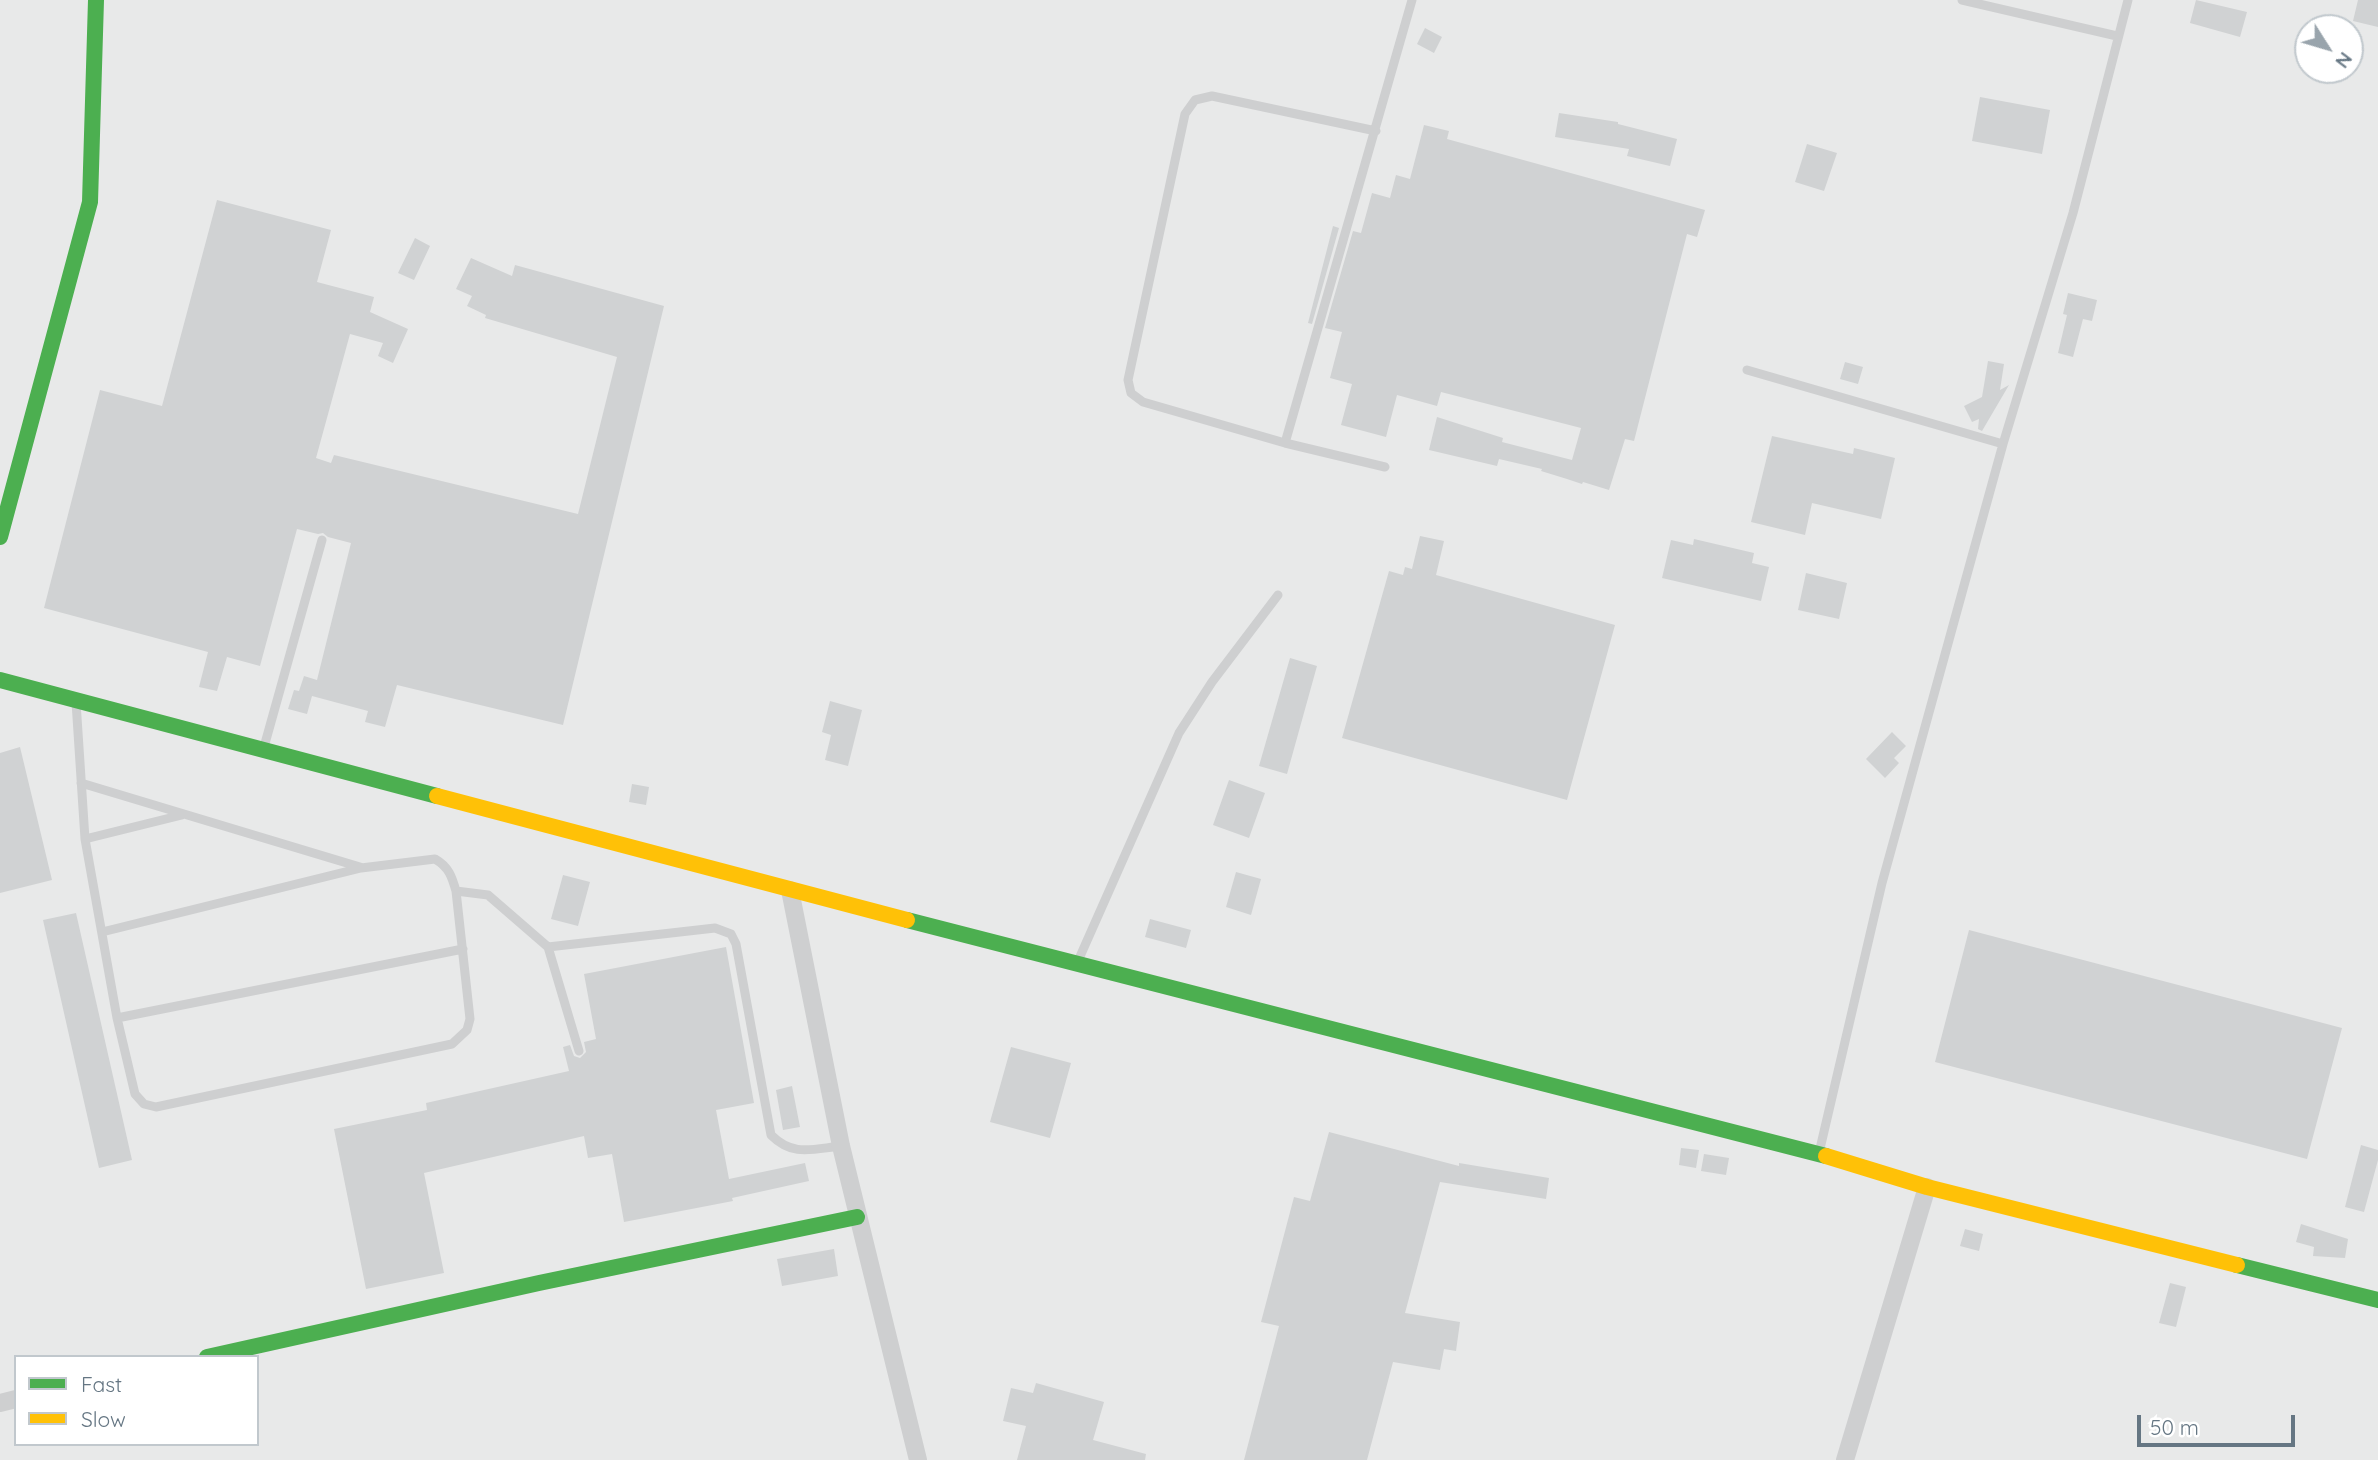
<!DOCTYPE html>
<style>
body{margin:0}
#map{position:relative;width:2378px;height:1460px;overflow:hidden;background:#f9f9f9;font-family:Quicksand,sans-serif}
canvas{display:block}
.legend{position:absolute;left:14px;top:1355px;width:245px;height:91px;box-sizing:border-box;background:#fff;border:2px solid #c1c8cd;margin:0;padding:9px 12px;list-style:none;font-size:21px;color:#657683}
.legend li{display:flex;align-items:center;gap:14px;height:35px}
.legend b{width:35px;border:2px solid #c1c8cd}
.north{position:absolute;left:2294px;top:14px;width:70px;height:70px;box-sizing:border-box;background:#fff;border:2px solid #c1c8cd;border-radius:50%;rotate:127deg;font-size:19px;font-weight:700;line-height:28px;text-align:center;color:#657683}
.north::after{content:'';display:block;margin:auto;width:24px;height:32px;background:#99a4ac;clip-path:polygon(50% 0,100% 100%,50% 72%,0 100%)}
.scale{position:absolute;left:2137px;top:1415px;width:158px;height:32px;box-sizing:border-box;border:4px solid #657683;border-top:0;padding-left:9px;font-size:21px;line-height:24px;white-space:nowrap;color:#657683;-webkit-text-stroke:5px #fff;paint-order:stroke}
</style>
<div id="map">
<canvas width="2378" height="1460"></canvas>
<ul class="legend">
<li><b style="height:9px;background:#4caf50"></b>Fast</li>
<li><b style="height:9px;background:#ffc107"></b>Slow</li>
</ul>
<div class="north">N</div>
<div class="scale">50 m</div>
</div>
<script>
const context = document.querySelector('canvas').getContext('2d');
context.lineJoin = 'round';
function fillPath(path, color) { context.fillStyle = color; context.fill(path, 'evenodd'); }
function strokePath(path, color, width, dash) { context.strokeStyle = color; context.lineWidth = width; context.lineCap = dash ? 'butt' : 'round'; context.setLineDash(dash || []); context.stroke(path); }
const built = new Path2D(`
 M0 0H2378V1460H0ZM2308 28H2350V70H2308ZM16 1357H257V1444H16Z`);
const building = new Path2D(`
 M2196 0 2247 12 2240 37 2190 23Z
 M2358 0H2378V27L2353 21Z
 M1425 28 1442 37 1434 53 1417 44Z
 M1980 97 2050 110 2042 154 1972 141Z
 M1559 113 1618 122V124L1677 139 1670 166 1627 156 1629 149 1555 137Z
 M1424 125 1449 131 1447 139 1705 210 1697 237 1687 234 1634 441 1625 439 1609 490 1583 482 1582 484 1567 479 1541 471 1542 469 1499 459 1497 466 1429 450 1437 417 1503 438 1502 442 1572 460 1581 428 1441 392 1437 406 1397 395 1386 437 1341 425 1352 384 1330 378 1342 332 1325 328 1353 231 1361 233 1372 193 1390 198 1396 175 1410 179Z
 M1807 144 1837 153 1824 191 1795 182Z
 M217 200 331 230 317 282 374 297 370 312 408 329 393 363 378 356 383 343 350 334 316 458 331 463 334 455 578 514 617 357 485 318 486 315 467 306 472 296 456 289 471 258 512 276 515 265 664 306 563 725 397 685 385 727 365 722 368 711 312 696 307 714 288 709 294 690 299 691 304 676 317 680 351 543 328 537 323 533 318 534 297 529 260 666 227 657 217 691 199 687 208 652 44 608 100 390 162 406Z
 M1333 226 1339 228 1312 324 1308 323Z
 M415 238 430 246 414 280 398 273Z
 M2068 293 2097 300 2092 321 2083 319 2073 357 2058 353 2067 315 2063 314Z
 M1988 361 2004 364 2000 390 2009 385 1982 431 1978 429 1979 419 1972 422 1964 406 1982 397Z
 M1845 362 1863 367 1858 384 1840 379Z
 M1772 436 1853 454 1854 448 1895 458 1881 519 1812 503 1805 535 1751 522Z
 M1420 536 1444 541 1436 575 1615 625 1567 800 1342 738 1389 571 1403 575 1405 567 1412 569Z
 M1694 539 1754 553 1752 563 1769 567 1761 601 1662 578 1671 540 1693 545Z
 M1806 573 1847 583 1839 619 1798 610Z
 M1290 658 1317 666 1287 774 1259 766Z
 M830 701 862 710 848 766 825 760 831 735 822 732Z
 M1892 732 1906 746 1894 758 1899 763 1885 778 1866 759Z
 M20 747 52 880 0 893V753Z
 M1229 780 1265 793 1249 838 1213 825Z
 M632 784 649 787 646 805 629 802Z
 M1236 872 1261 879 1251 915 1226 907Z
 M563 875 590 882 578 926 551 919Z
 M76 913 132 1160 99 1168 43 920Z
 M1150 919 1191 930 1186 948 1145 937Z
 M1969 930 2342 1028 2307 1159 1935 1062Z
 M726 947 754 1103 716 1110 729 1179 805 1163 809 1181 732 1198 733 1201 624 1222 612 1154 588 1158 584 1136 424 1173 444 1273 366 1289 334 1129 427 1110 426 1103 569 1071 563 1047 570 1045 574 1056 580 1058 586 1052 584 1042 596 1039 584 974Z
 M1011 1047 1071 1063 1050 1138 990 1122Z
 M792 1086 800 1127 783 1130 776 1090Z
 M1329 1132 1459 1166V1163L1549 1178 1546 1199 1440 1182 1405 1313 1460 1322 1456 1351 1444 1349 1440 1370 1393 1362 1367 1460H1244L1279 1326 1261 1322 1294 1197 1310 1201Z
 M2361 1145 2378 1150V1160L2364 1212 2345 1207Z
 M1681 1148 1699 1150 1696 1168 1679 1165Z
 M1704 1154 1729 1158 1726 1175 1701 1171Z
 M2301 1224 2348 1239 2345 1258 2313 1256 2314 1247 2296 1242Z
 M1965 1229 1983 1234 1979 1251 1960 1246Z
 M834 1249 838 1276 782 1286 777 1259Z
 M2170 1283 2186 1287 2176 1327 2159 1323Z
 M1036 1383 1104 1402 1093 1440 1146 1454 1145 1460H1017L1026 1426 1003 1421 1011 1388 1033 1393Z`);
const lane = new Path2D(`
 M1962 0 2117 36
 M1376 131 1212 96 1195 100 1185 114 1128 380 1131 393 1143 402 1285 443 1385 467
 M1747 370 2003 444
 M1285 443 1412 0
 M76 702 85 839 117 1018 135 1094 144 1104 156 1107 452 1044 467 1030 470 1019 456 891C452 877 449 867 435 859L361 868 102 932
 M264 747 322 540
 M81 783 360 867
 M85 839 182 815
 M456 891 488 895 548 947 715 928 731 934 736 944 771 1135C793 1157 812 1149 841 1146
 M548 947 579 1051
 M1078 961 1179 733 1212 682 1278 595
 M117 1018 463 949
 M1819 1153 1882 883 2003 444 2073 213 2128 0`);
const street = new Path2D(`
 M790 890 841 1146 918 1460
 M0 1403 16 1399
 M1845 1460 1927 1187`);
const fast = new Path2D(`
 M0 537 90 202 96 0
 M0 680 437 796
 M907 920 1826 1156
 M2237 1265 2378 1300
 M207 1357 539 1283 857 1217`);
const slow = new Path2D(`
 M437 796 907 920
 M1826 1156 1927 1187 2237 1265`);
fillPath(built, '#e8e9e9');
fillPath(building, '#d0d2d3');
strokePath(lane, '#cecfd0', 9);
strokePath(street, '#cecfd0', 18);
strokePath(fast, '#4caf50', 16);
strokePath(slow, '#ffc107', 16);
</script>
